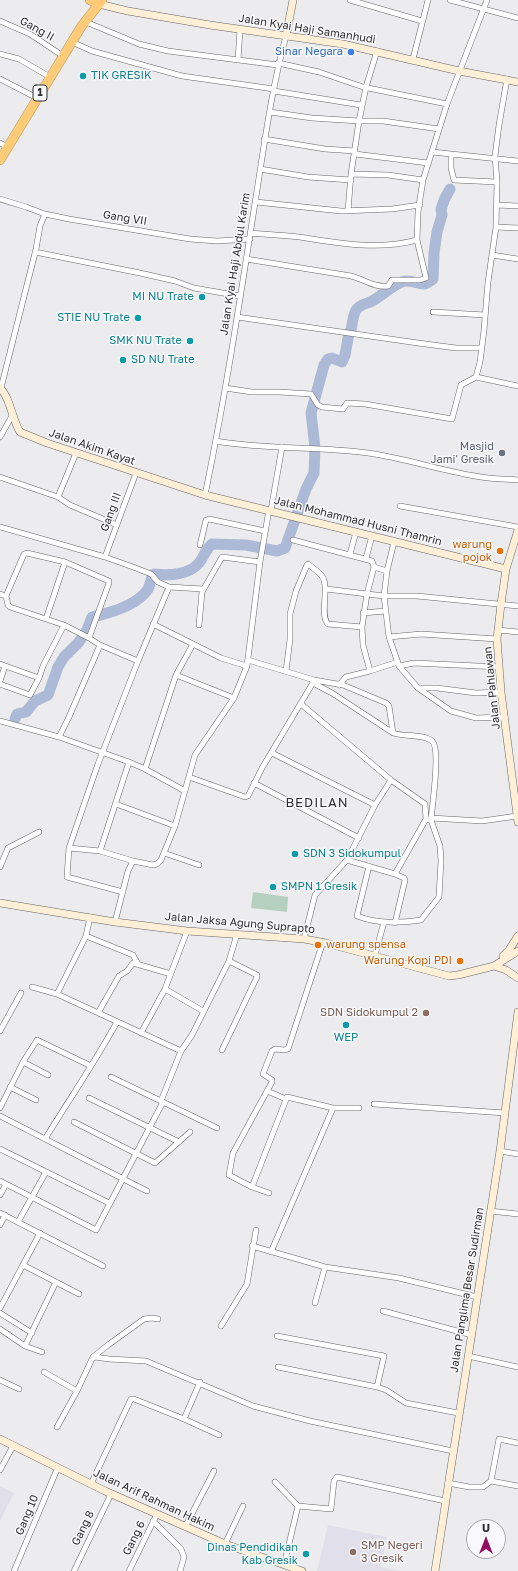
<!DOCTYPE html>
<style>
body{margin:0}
#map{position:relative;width:518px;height:1571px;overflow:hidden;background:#ececee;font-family:"Golos Text",sans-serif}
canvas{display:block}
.north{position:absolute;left:466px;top:1519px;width:40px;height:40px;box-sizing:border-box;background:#f9f9fc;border:1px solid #a9a9ab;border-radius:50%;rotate:0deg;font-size:11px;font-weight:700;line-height:16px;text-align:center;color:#313132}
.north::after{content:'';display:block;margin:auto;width:14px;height:18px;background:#970f64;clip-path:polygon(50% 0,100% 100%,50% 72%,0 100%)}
</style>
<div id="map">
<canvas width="518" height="1571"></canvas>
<div class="north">U</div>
</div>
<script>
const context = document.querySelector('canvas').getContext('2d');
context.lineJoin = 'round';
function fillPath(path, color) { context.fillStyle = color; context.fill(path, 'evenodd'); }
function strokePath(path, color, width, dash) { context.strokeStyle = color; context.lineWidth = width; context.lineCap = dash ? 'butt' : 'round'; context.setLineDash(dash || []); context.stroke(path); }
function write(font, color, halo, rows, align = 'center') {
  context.font = font + ' "Golos Text",sans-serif'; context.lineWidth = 3; context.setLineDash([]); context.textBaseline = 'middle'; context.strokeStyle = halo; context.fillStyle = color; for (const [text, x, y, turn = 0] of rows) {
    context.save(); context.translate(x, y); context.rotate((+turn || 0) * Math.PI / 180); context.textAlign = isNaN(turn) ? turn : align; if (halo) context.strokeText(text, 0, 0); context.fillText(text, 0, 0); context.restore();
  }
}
const built = new Path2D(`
 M0 1486 14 1493 0 1521Z
 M328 1525 387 1537 381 1567 400 1571H317Z`);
const green = new Path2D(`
 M253 892 288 897 287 912 251 908Z`);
const river = new Path2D(`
 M15 719 17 714 26 712 35 701 48 695 58 667 64 657 79 642 87 630 92 617C110 613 138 605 148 589 151 584 150 578 154 574 168 576 189 575 199 563 204 557 205 550 212 544L246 545 277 551 285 548 306 489 314 473 315 448 311 413 324 365 328 359 332 358 342 362 345 355 349 333 351 331C352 325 353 315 356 310 360 304 367 304 372 301 382 296 398 280 407 281 419 281 422 289 433 279L434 253 437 232 442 215 441 209 445 198 450 189`);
const street = new Path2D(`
 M350 0 422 21
 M450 0 518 18
 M0 21 30 34 63 56
 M86 22 139 44 168 51 278 65
 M72 42 92 51 182 76 274 89
 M377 51 366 87 359 121H383L439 129
 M0 54 19 59 50 77
 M413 59 428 0
 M238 60 240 30
 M278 63 319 72 363 87 447 104
 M0 79 37 98
 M274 91 361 105
 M270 112 312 118 359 121 351 174 348 211
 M264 139 325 149 355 151
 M0 143 8 147
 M432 152 518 161
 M355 154 428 163
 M451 155V168L454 180 497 182
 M260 169 308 177 351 180
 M351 174 388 175 423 180
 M0 199 26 207 45 214 69 219 190 239 217 241 250 239
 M256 202 341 211 392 209 420 205
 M497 205 518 206
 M496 227 518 228
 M250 233C269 235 288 235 306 238 343 244 381 250 417 240
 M35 252 140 273 175 281 194 288 240 296
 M492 255 518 259
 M246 259 351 276C363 279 375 288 388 286L392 280H420L426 278 417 240 418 212 423 180 447 104 487 0
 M433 312 485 315
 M237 317 418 343 456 348H482
 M476 377 518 386
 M1 388 36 249 40 226 45 214
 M225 388 252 392H279L311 394 318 405 322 407 343 409 347 403 365 404 452 419 461 385 476 377 480 362 484 330 488 282 496 227 497 182 495 156 499 125 507 79
 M0 437 12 416
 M216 441C266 450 318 446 368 453 404 458 439 470 475 476 489 479 504 479 518 480
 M0 477 58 497 70 505 117 525
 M205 495C225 398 240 300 255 203 264 147 271 91 286 36
 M58 497 76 453
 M400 506 518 527
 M271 510 282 447
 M0 527 105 557 133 567 151 574 158 582 169 587 138 661 98 764 69 848 100 851
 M293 540 372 561 374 567 367 594 362 627 363 645 370 671
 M394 542 387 571 384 596 389 637 399 666 418 688 451 711 476 718 505 717
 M200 545 206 520 209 519 265 531
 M350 554 356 532
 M105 557 136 473
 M366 558 372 536
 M374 567 387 571
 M169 587 203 589
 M326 589 384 596H417L518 606
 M0 594 6 596 8 605 10 607 64 625 89 638 100 645 138 661
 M6 596 24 554 27 553 65 562 109 581V583L89 638
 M363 613 385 611
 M46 619 65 562
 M153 624 221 658 247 666
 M199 625 202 592 222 557 260 562
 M498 630 518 632
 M389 637 421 634 497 639
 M248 660 314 680 343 685 386 703 389 706 393 733
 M0 664 39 678 43 666 64 625
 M399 666 414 663 499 667
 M286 671 290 639V614L296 591 307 565 308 564C314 569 322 573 324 580 328 592 320 616 328 624L362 627
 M176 675 234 698
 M0 681 5 666
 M313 683 332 693 393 733C404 737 424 734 432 741 441 748 432 807 431 820
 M0 684 30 695 39 678
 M339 685 346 677 370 671 398 662
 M418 688H437L476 693 501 692
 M301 704 391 780 425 804 426 819 395 874
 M0 721 59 737 129 762 145 769 185 791
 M59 737 69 717 100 645
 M272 753 375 805
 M129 762 100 851 133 861
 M145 769 176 675 193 644
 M189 777 245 797 248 796 262 768 314 681
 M254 783 359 838
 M116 804 175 826
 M431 818 482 821 517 816
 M69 848 67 877 123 892
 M164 853 199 865
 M347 860 395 874 404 878 405 880 395 923
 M369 866 357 916C378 924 399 923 421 920L439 897 441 861 440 846 431 820 426 819
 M0 867 8 848 39 832
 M115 922 128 871 133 861 153 865 157 864 161 860 175 826 195 755 234 698 247 666 260 562 269 510
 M86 936 133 955 138 964
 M304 939 315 895 347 860 375 805 391 780
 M323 942 288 1049 284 1050 275 1049 272 1051 263 1074 272 1080V1082L233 1153 229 1175 252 1187 287 1097 333 1108H359
 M375 955 384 922
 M32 987 57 994 181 1051
 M165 989 203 1011
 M57 994 86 936 90 917
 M98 1013 119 976 127 971 133 963 171 974
 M0 1031 21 993
 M141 1033 165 989 187 931
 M222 1050 257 977V975L229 961
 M23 1062 48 1075
 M111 1077 217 1128
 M10 1087 36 1100
 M267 1091 286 1099
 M89 1098 179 1142
 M161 1101 181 1051 192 1035 229 961 237 934
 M374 1104 505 1113
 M0 1108 23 1062 37 1040 91 1066
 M0 1116 147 1191
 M74 1122 155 1163 190 1132
 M45 1139C69 1100 95 1062 117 1022
 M0 1149 109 1203
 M500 1151 518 1154
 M0 1181 96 1230 163 1102
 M252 1187 269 1193
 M0 1195 6 1184
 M490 1211 518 1214
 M0 1213 103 1266
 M18 1222 46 1172
 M0 1225 5 1215
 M252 1246 325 1267 399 1278 477 1297
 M271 1252 333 1108
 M23 1265 79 1294
 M315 1303 325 1267
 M0 1308 40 1233
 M383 1311 472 1335
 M0 1313 32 1333
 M221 1326 247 1284 256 1230
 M0 1329 25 1346 42 1352
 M277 1336 384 1356 377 1387
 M25 1346 56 1282
 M468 1356 518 1367
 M93 1357 108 1345 144 1319 152 1318 158 1319
 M278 1367 377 1387 386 1390 406 1403 458 1413
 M44 1372 77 1391
 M0 1380 19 1389
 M184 1419 200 1382
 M57 1427 77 1391 92 1359 95 1357 109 1359 146 1361 253 1406 310 1421 453 1451
 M0 1470 13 1446
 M491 1481 518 1486
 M275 1482 298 1506 284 1565
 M448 1483 469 1487H483L491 1481 499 1439 518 1443
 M91 1484 131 1399H134L184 1419 219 1435
 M298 1506 331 1509 334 1481 337 1477 445 1501
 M153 1521 181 1549 184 1557 180 1571
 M185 1527 214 1471
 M225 1544 243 1506
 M14 1571 58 1467
 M74 1571 111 1494
 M129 1571 157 1514`);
const secondary = new Path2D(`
 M99 4 128 11 210 25 343 44 459 71 518 82
 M286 36 293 0
 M0 388C10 397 12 419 20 432L47 443 205 495 506 569
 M518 530 506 569 501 604 497 639 501 692 518 822
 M0 903 115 922 187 931 304 939 326 943 449 976 458 975 494 966 518 951
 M503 956 509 950 518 936
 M494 966 506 970 518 978
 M0 1439 105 1491 225 1544 302 1571
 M435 1571 500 1151 518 1012`);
const highway = new Path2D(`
 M90 0 99 4
 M0 160 81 27 102 0`);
const markers = [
 [351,52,4,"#3f7fe0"],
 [83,76,4,"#0f9aa8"],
 [202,297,4,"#0f9aa8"],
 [138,318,4,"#0f9aa8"],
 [190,341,4,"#0f9aa8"],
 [123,360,4,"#0f9aa8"],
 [502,453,4,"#6b7280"],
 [500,551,4,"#e8710a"],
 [295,854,4,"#0f9aa8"],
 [273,887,4,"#0f9aa8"],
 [318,945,4,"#e8710a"],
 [460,961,4,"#e8710a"],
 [426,1013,4,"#8d6e63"],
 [346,1025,4,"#0f9aa8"],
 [353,1552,4,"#8d6e63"],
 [306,1554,4,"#0f9aa8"]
];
const shields = [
 [40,93,14]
];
const shieldNames = [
 ["1",40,93]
];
const streetNames = [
 ["Gang II",37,29,29],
 ["Jalan Kyai Haji Samanhudi",307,29,9],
 ["Gang VII",125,218,9],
 ["Jalan Kyai Haji Abdul Karim",235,264,-81],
 ["Jalan Akim Kayat",92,447,19],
 ["Gang III",111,512,-70],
 ["Jalan Mohammad Husni Thamrin",358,521,14],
 ["Jalan Pahlawan",492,688,-96],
 ["Jalan Jaksa Agung Suprapto",240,923,5],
 ["Jalan Panglima Besar Sudirman",467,1290,-81],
 ["Jalan Arif Rahman Hakim",154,1500,25],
 ["Gang 10",27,1515,-67],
 ["Gang 8",83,1528,-64],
 ["Gang 6",134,1538,-64]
];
const shopNames = [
 ["Sinar Negara",343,52]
];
const cultureNames = [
 ["TIK GRESIK",91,76],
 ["MI NU Trate",194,297,"right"],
 ["STIE NU Trate",130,318,"right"],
 ["SMK NU Trate",182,341,"right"],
 ["SD NU Trate",131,360],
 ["SDN 3 Sidokumpul",303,854],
 ["SMPN 1 Gresik",281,887],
 ["WEP",346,1038,"center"],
 ["Dinas Pendidikan",298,1548,"right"],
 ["Kab Gresik",298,1561,"right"]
];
const worshipNames = [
 ["Masjid",494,447],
 ["Jami' Gresik",494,460]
];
const foodNames = [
 ["warung",492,545],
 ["pojok",492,558],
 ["warung spensa",326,945,"left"],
 ["Warung Kopi PDI",452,961]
];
const educationNames = [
 ["SDN Sidokumpul 2",418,1013],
 ["SMP Negeri",361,1546,"left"],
 ["3 Gresik",361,1559,"left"]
];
const quarterNames = [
 ["BEDILAN",317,803]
];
fillPath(built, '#e1e0ea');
fillPath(green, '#b6d0c0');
strokePath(river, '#acbad7', 11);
strokePath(street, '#656567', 6);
strokePath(secondary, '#656567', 8);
strokePath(highway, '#b69560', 10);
strokePath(street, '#fff', 5);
strokePath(secondary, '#ffefd7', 7);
strokePath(highway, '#fecb79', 9);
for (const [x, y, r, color] of markers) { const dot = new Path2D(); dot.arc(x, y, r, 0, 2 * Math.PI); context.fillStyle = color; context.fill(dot); strokePath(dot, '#f9f9fc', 1.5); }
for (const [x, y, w] of shields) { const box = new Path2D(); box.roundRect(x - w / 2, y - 8, w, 16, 3); context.fillStyle = '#f9f9fc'; context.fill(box); strokePath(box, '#313132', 1); }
write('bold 10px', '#313132', null, shieldNames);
write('11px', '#313132', '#f9f9fc', streetNames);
write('11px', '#366cbe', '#f9f9fc', shopNames, 'right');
write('11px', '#0d838f', '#f9f9fc', cultureNames, 'left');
write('11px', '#5b616d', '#f9f9fc', worshipNames, 'right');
write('11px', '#c56008', '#f9f9fc', foodNames, 'right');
write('11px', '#785e54', '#f9f9fc', educationNames, 'right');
context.letterSpacing = '1px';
write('13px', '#313132', '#f9f9fc', quarterNames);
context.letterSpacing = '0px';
</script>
